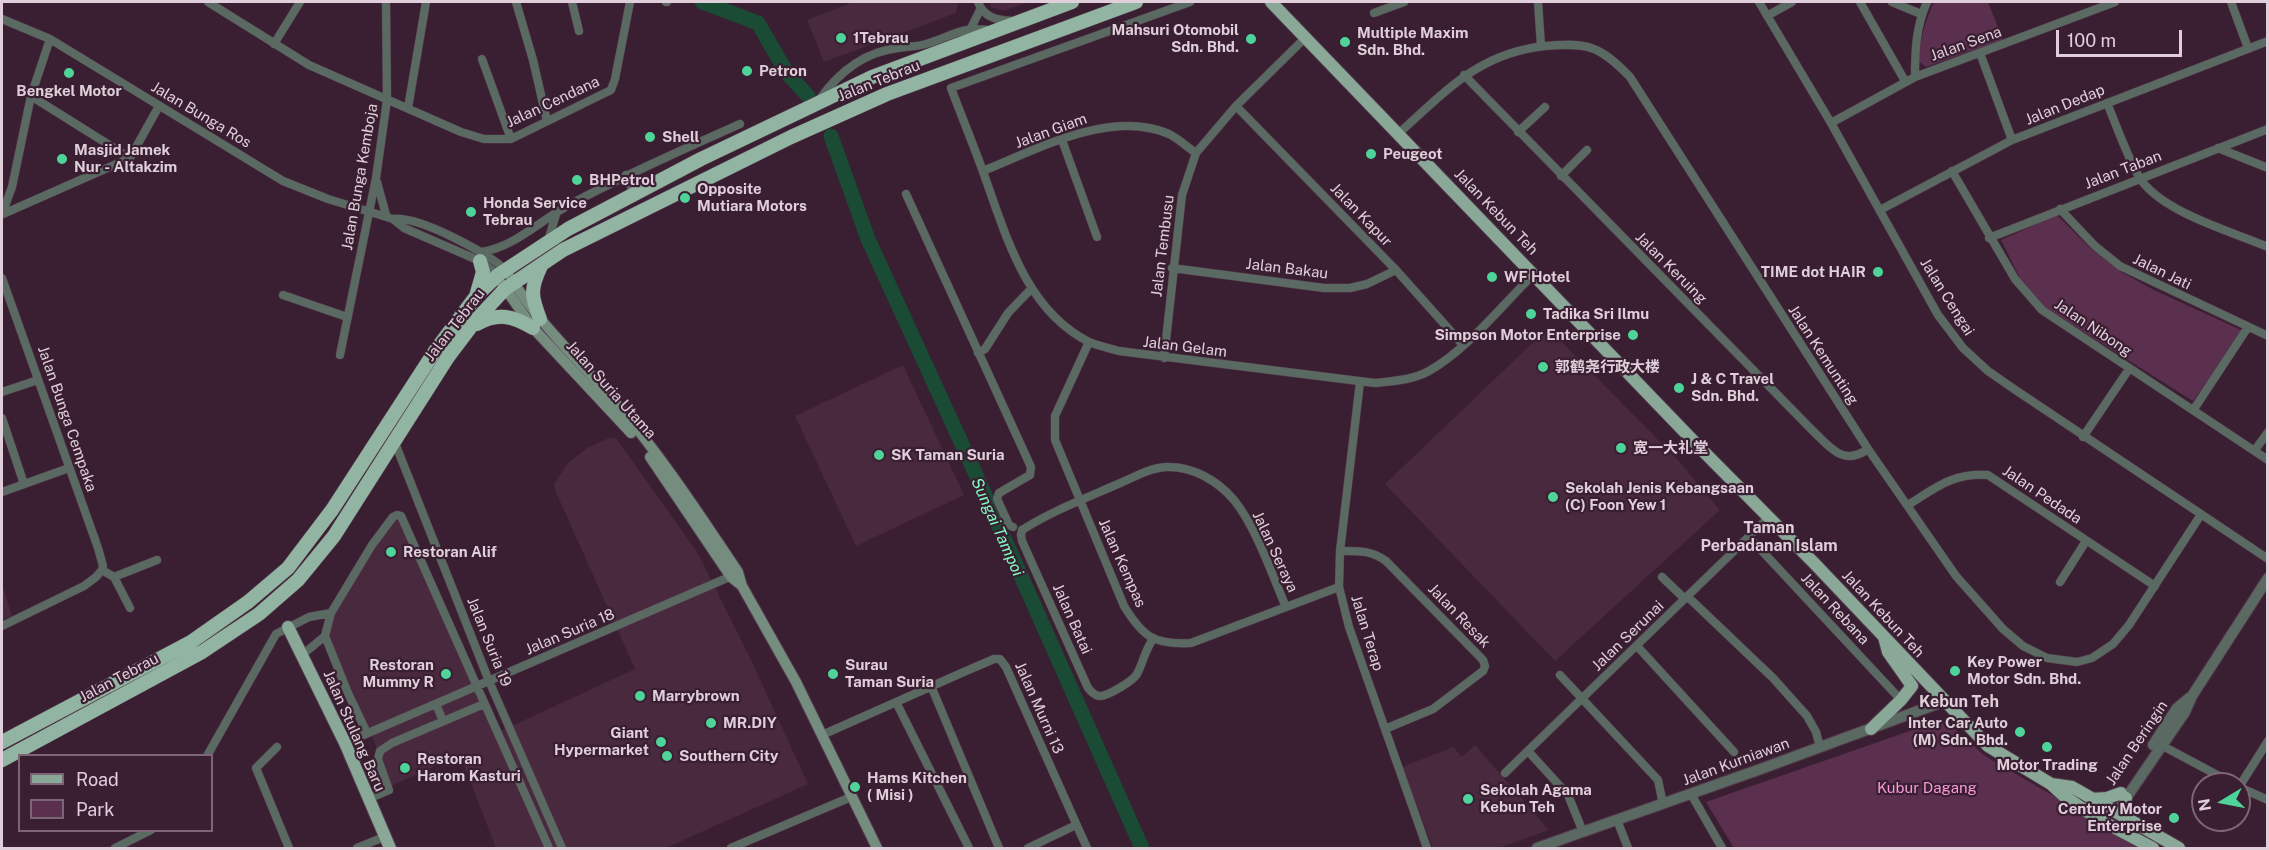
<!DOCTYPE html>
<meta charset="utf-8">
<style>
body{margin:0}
#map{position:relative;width:2269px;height:850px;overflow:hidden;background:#391f31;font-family:"Public Sans",sans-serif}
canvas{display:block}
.frame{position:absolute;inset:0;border:3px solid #e0cfda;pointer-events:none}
.legend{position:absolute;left:18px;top:754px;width:195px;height:78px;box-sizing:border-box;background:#391f31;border:2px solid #7c6575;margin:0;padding:8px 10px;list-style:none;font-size:18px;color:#e0cfda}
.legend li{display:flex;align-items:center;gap:12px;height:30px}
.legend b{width:30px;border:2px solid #7c6575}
.north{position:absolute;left:2191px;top:772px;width:60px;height:60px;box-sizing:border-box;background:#391f31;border:2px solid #7c6575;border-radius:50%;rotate:260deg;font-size:16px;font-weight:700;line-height:24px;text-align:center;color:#e0cfda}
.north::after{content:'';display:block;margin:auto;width:21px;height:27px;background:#4ed399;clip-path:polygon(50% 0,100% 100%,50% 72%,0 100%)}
.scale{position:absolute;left:2056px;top:30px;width:126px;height:27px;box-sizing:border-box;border:3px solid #e0cfda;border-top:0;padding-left:8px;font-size:18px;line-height:21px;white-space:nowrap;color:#e0cfda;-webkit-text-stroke:4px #391f31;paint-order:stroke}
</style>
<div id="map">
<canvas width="2269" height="850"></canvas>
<div class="frame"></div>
<ul class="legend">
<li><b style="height:8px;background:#89a897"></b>Road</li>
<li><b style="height:16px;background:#5b2f4e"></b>Park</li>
</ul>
<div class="north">N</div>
<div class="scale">100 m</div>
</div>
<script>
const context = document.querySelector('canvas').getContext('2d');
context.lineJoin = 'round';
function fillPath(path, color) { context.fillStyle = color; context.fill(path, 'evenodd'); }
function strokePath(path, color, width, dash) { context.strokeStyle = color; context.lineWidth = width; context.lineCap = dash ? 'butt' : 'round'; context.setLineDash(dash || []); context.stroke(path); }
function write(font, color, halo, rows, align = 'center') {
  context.font = font + ' "Public Sans","Noto Sans SC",sans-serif'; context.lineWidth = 4.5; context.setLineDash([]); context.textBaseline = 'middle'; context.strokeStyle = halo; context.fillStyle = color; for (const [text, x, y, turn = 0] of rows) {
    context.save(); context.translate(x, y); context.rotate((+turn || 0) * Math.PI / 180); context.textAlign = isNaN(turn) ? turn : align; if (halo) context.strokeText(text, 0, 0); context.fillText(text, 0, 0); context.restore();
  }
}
const built = new Path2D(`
 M853 2H957L958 3 956 13 824 62 807 20Z
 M989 2H1028L1004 11 991 7Z
 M1548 328 1678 460 1720 510 1555 661 1385 484Z
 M903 365 964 495 856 546 795 416Z
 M609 438 617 439 699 555 752 662 808 784 666 848H496L460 755 391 786 369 728 349 689 328 635 334 614 376 544 398 518 494 734 635 669 555 490 554 484 567 464 587 448Z
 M2 584 12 616 2 620Z
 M1475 745 1549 830 1499 848H1433L1402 767 1453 747 1462 757Z`);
const green = new Path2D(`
 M1934 2H1988L2003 40 1926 67 1918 61C1920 40 1925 21 1934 2Z
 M2057 215 2090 248 2123 273 2154 290 2241 330V334L2193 401 2044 307 2020 278 2001 240Z
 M1941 720 1949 724 1985 756 2143 848H1734L1706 802Z`);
const river = new Path2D(`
 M702 2 758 23 787 73 808 96
 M831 136 868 239 977 477 1142 848`);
const minor = new Path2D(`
 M208 2 309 65 461 132 484 139H511L611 90 615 79 630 2
 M516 2 533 60 547 121
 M572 2 579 31
 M666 2H667
 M978 2C984 18 997 20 1013 21
 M1190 2 951 88C963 120 976 151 987 183 1008 242 1028 311 1089 342 1098 346 1110 348 1119 351L1375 383C1393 381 1413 380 1429 371 1468 349 1502 305 1534 274
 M1538 2 1541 46
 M1759 2 1831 123 1938 315 1963 348 1988 371 2014 389 2268 559
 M1860 2 1905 81
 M1892 2 1921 14
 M2231 2 2248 48
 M1374 13 1404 2
 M1767 16 1792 2
 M2 19 50 39 283 181 328 199 393 219 404 228 480 261 498 275
 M971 28 981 8
 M274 44 300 2
 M1980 53 2012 140
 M482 59 511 139
 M1464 75 1812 430C1830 447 1843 467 1868 449
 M1915 77C1915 51 1916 26 1927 2
 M31 96 130 158
 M819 100C838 73 864 52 898 48 908 46 916 47 926 44 950 37 962 26 988 30
 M2107 103C2116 124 2129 162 2141 180 2165 213 2230 231 2268 247
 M1236 106 1396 270 1463 345
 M408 108 426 2
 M1831 123 1915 77 2115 2
 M1518 132 1545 107
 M1399 133C1446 91 1479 53 1545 46 1588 42 1600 46 1630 77L1868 449 1956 576 2003 629 2023 646 2047 658 2077 662 2092 658 2113 644 2129 625 2200 516
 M1062 140 1097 237
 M2218 148 2268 168
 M983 171C1038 149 1110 109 1169 134 1179 139 1187 147 1196 153
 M1952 171 2015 279 2042 310 2268 460
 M626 175 634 194
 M1561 176 1587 150
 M377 182 386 215
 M906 194 1031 467 1030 475 999 493 997 499 1009 525 1013 527
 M2060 209 2095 246 2120 266 2268 336
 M1880 210 2012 140 2268 41
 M2 214 12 187 31 96 50 39
 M3 214 130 158 159 106
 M393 219C420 216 485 252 506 270
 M1989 238 2268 129
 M548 241 557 211
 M481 252C515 247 539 221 569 205 625 175 682 150 740 124
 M1172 268 1324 288H1350L1367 284 1396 270
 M2 278 98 548 103 566 102 570
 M283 295 347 317
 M1089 342 1055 416V440L1124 606C1143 637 1154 645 1191 643L1339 587
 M978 353 985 349 1008 313 1031 289
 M340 355 376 178 387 100 386 2
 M1164 358 1182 195 1196 153 1236 106 1305 38
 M1360 382 1340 551 1339 587 1349 627 1427 848
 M2 392 38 380
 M2194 409 2248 327
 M2 418 24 484
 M2083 437 2129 369
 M395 443 489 681 562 848
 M2255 450 2268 432
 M2 492 69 468
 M1908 505C1937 487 1952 473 1988 475L2155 586
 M1749 537 1901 700
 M1340 551C1358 551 1371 550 1386 561L1483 660 1485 666 1483 671 1433 709 1385 729
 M102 570 114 577 157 560
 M114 577 130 608
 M1662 577 1685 599
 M2060 582 2086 541
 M1688 597 1773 678 1807 716 1816 732 1820 747
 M2 626 84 586 96 577 102 570
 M325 636 348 693 367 733
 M1153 639C1144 652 1144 661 1137 674 1133 681 1108 696 1100 696 1094 696 1091 691 1088 688L1022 541 1021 535 1022 530C1052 511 1086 498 1118 484 1133 478 1149 468 1166 467 1192 466 1217 480 1234 500 1256 527 1272 575 1286 607
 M1637 646 1734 752
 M302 655 325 636 331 613 372 545 393 517 397 515 401 516 549 848
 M1560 675 1658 780 1663 804
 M931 686 999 848
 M896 702 969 848
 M436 704 443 721
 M822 735 966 671 994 659H1000L1006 667 1087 848
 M345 743 734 575
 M2161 745 2234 784
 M277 747 256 768 289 848
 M1528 751 1568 795 1583 832
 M207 756 276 634 309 617 331 613
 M1505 773 1768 518
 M2239 787 2268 741
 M2239 787 2268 800
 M1691 794 1722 848
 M368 799 389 790 378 759 380 751 392 743 484 704
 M1617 820 1628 848
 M115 848 151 830
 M357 848 384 837
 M731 848 851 797
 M1028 848 1076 825`);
const tertiary = new Path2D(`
 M2153 745 2177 708 2189 698
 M2122 804 2185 712 2192 696 2268 578
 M1537 848 1758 770 1945 701`);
const secondary = new Path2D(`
 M511 278C539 324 579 360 614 401 660 454 699 514 738 572L742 586 796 682 877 848
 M502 284 533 328 631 433
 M650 457 731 577 741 585`);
const primary = new Path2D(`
 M1271 2 1703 451 1814 563 1988 746 2051 784 2064 796 2098 819 2153 848
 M288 627 345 743 390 848
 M1871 729 1901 700 1912 686 1888 652 1884 637
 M2051 784 2072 787 2179 848
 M2126 798 2125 805 2131 821
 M2091 799 2107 798 2121 793`);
const trunk = new Path2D(`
 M477 293 483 272 480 261
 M540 319C531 296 530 289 541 266
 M477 324C498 312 513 316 533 328
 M2 742 191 642 248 602 288 568 332 510 435 351 477 295 498 275 568 229 701 159 816 104 872 77 1072 2
 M2 760 202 652 259 614 298 580 334 536 448 357 476 320 505 289 563 250 791 137 887 94 1136 2`);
const markers = [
 [841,38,6,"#4ed399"],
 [1251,39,6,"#4ed399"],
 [1345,42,6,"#4ed399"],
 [747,71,6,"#4ed399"],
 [69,73,6,"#4ed399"],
 [650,137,6,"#4ed399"],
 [1371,154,6,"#4ed399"],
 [62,159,6,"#4ed399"],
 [577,180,6,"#4ed399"],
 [685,198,6,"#4ed399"],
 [471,212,6,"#4ed399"],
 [1878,272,6,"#4ed399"],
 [1492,277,6,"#4ed399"],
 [1531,314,6,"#4ed399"],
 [1633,335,6,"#4ed399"],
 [1543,367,6,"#4ed399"],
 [1679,388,6,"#4ed399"],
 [1621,448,6,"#4ed399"],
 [879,455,6,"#4ed399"],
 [1553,497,6,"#4ed399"],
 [391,552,6,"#4ed399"],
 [1955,671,6,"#4ed399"],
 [446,674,6,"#4ed399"],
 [833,674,6,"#4ed399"],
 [640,696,6,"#4ed399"],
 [711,723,6,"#4ed399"],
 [2020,732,6,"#4ed399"],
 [661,742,6,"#4ed399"],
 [2047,747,6,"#4ed399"],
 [667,756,6,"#4ed399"],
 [405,768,6,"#4ed399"],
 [855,787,6,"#4ed399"],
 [1468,799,6,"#4ed399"],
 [2174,818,6,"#4ed399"]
];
const poiNames = [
 ["Mahsuri Otomobil",1239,30,"right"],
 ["Sdn. Bhd.",1239,47,"right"],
 ["Multiple Maxim",1357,33],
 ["Sdn. Bhd.",1357,50],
 ["1Tebrau",853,38],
 ["Petron",759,71],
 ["Bengkel Motor",69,91,"center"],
 ["Shell",662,137],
 ["Masjid Jamek",74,150],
 ["Nur - Altakzim",74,167],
 ["Peugeot",1383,154],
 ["BHPetrol",589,180],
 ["Opposite",697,189],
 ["Mutiara Motors",697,206],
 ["Honda Service",483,203],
 ["Tebrau",483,220],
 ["TIME dot HAIR",1866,272,"right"],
 ["WF Hotel",1504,277],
 ["Tadika Sri Ilmu",1543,314],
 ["Simpson Motor Enterprise",1621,335,"right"],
 ["郭鹤尧行政大楼",1555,367],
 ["J & C Travel",1691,379],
 ["Sdn. Bhd.",1691,396],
 ["宽一大礼堂",1633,448],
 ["SK Taman Suria",891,455],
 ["Sekolah Jenis Kebangsaan",1565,488],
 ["(C) Foon Yew 1",1565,505],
 ["Restoran Alif",403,552],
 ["Key Power",1967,662],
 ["Motor Sdn. Bhd.",1967,679],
 ["Restoran",434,665,"right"],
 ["Mummy R",434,682,"right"],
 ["Surau",845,665],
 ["Taman Suria",845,682],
 ["Marrybrown",652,696],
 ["MR.DIY",723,723],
 ["Inter Car Auto",2008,723,"right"],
 ["(M) Sdn. Bhd.",2008,740,"right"],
 ["Giant",649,733,"right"],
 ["Hypermarket",649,750,"right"],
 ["Southern City",679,756],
 ["Restoran",417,759],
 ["Harom Kasturi",417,776],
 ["Motor Trading",2047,765,"center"],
 ["Hams Kitchen",867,778],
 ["( Misi )",867,795],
 ["Sekolah Agama",1480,790],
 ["Kebun Teh",1480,807],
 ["Century Motor",2162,809,"right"],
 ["Enterprise",2162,826,"right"]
];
const streetNames = [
 ["Jalan Sena",1966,44,-20],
 ["Jalan Tebrau",879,81,-22],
 ["Jalan Cendana",553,102,-25],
 ["Jalan Dedap",2065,105,-22],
 ["Jalan Bunga Ros",201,115,31],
 ["Jalan Giam",1051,131,-20],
 ["Jalan Taban",2123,170,-21],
 ["Jalan Bunga Kemboja",360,177,-80],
 ["Jalan Kebun Teh",1496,212,46],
 ["Jalan Kapur",1361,215,46],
 ["Jalan Tembusu",1163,246,-83],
 ["Jalan Keruing",1671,268,45],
 ["Jalan Bakau",1287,269,7],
 ["Jalan Jati",2162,272,26],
 ["Jalan Cengai",1947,297,58],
 ["Jalan Tebrau",455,325,-52],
 ["Jalan Nibong",2093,328,34],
 ["Jalan Gelam",1185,347,7],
 ["Jalan Kemunting",1823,355,57],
 ["Jalan Suria Utama",611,390,48],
 ["Jalan Bunga Cempaka",67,419,71],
 ["Jalan Pedada",2042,495,34],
 ["Jalan Seraya",1275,552,65],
 ["Jalan Kempas",1122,563,66],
 ["Jalan Rebana",1835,609,47],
 ["Jalan Kebun Teh",1883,614,47],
 ["Jalan Resak",1459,616,46],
 ["Jalan Batai",1072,619,66],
 ["Jalan Suria 18",570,632,-23],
 ["Jalan Terap",1367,633,73],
 ["Jalan Serunai",1628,636,-44],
 ["Jalan Suria 19",489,642,68],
 ["Jalan Tebrau",119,678,-28],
 ["Jalan Murni 13",1039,708,66],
 ["Jalan Stulang Baru",354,731,66],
 ["Jalan Beringin",2137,743,-56],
 ["Jalan Kurniawan",1736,762,-20]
];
const parkNames = [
 ["Kubur Dagang",1927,788]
];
const waterNames = [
 ["Sungai Tampoi",997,527,66]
];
const neighbourhoodNames = [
 ["Taman",1769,528],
 ["Perbadanan Islam",1769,546],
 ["Kebun Teh",1959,702]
];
fillPath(built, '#48293e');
fillPath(green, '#5b2f4e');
strokePath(river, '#194b35', 15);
strokePath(minor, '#543b4c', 9);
strokePath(tertiary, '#543b4c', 12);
strokePath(secondary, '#543b4c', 12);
strokePath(primary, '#543b4c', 14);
strokePath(trunk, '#543b4c', 15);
strokePath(minor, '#5a6961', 8);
strokePath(tertiary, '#5a6961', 10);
strokePath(secondary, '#758d7f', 10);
strokePath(primary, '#89a897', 12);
strokePath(trunk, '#92b4a2', 14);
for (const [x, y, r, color] of markers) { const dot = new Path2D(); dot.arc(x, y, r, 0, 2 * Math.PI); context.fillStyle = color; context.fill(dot); strokePath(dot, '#391f31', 2); }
write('bold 15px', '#e0cfda', '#391f31', poiNames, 'left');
write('15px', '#e0cfda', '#391f31', streetNames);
write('15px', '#f999dc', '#391f31', parkNames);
write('italic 16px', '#80fcc1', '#391f31', waterNames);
write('bold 16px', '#e0cfda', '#391f31', neighbourhoodNames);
</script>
